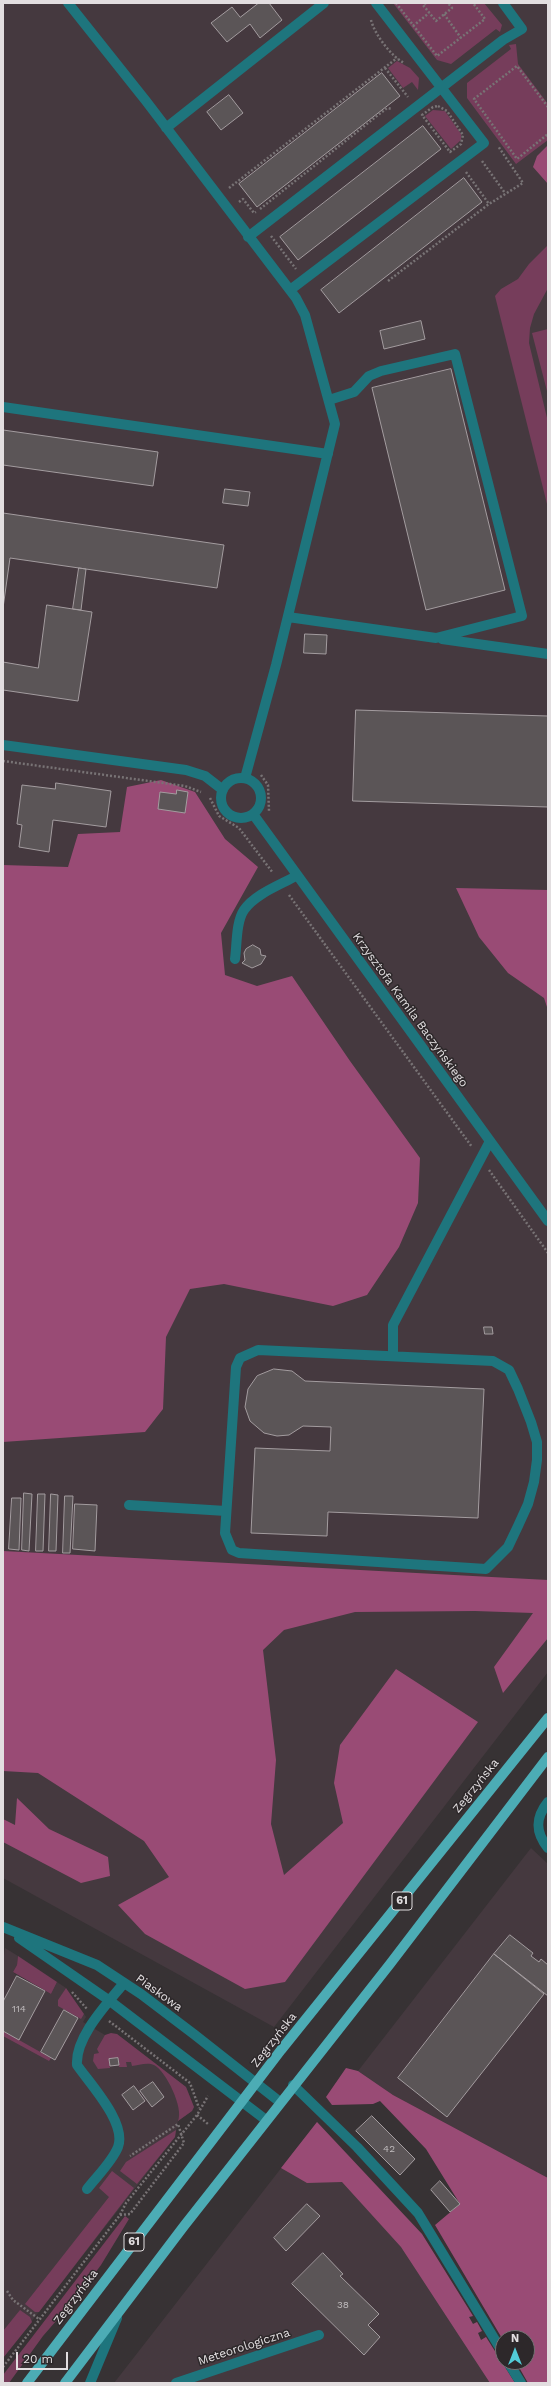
<!DOCTYPE html>
<meta charset="utf-8">
<style>
body{margin:0}
#map{position:relative;width:551px;height:2386px;overflow:hidden;background:#373234;font-family:"Work Sans",sans-serif}
canvas{display:block}
.frame{position:absolute;inset:0;border:4px solid #e2dee0;pointer-events:none}
.north{position:absolute;left:495px;top:2330px;width:40px;height:40px;box-sizing:border-box;background:#2d282a;border:1px solid #757173;border-radius:50%;rotate:0deg;font-size:11px;font-weight:700;line-height:16px;text-align:center;color:#e2dee0}
.north::after{content:'';display:block;margin:auto;width:14px;height:18px;background:#52cbd7;clip-path:polygon(50% 0,100% 100%,50% 72%,0 100%)}
.scale{position:absolute;left:16px;top:2352px;width:52px;height:18px;box-sizing:border-box;border:2px solid #e2dee0;border-top:0;padding-left:5px;font-size:12px;line-height:14px;white-space:nowrap;color:#e2dee0;-webkit-text-stroke:3px #2d282a;paint-order:stroke}
</style>
<div id="map">
<canvas width="551" height="2386"></canvas>
<div class="frame"></div>
<div class="north">N</div>
<div class="scale">20 m</div>
</div>
<script>
const context = document.querySelector('canvas').getContext('2d');
context.lineJoin = 'round';
function fillPath(path, color) { context.fillStyle = color; context.fill(path, 'evenodd'); }
function strokePath(path, color, width, dash) { context.strokeStyle = color; context.lineWidth = width; context.lineCap = dash ? 'butt' : 'round'; context.setLineDash(dash || []); context.stroke(path); }
function write(font, color, halo, rows, align = 'center') {
  context.font = font + ' "Work Sans",sans-serif'; context.lineWidth = 3; context.setLineDash([]); context.textBaseline = 'middle'; context.strokeStyle = halo; context.fillStyle = color; for (const [text, x, y, turn = 0] of rows) {
    context.save(); context.translate(x, y); context.rotate((+turn || 0) * Math.PI / 180); context.textAlign = isNaN(turn) ? turn : align; if (halo) context.strokeText(text, 0, 0); context.fillText(text, 0, 0); context.restore();
  }
}
const built = new Path2D(`
 M3 3H548V1672L274 2027 3 1878Z
 M531 1848 548 1864V2178L393 2095 358 2071Z
 M5 1948 18 1956 17 1965 13 1972 17 1976 51 1994 57 1982 66 1988 58 2001 81 2016 84 2014 86 2017 83 2022 105 2035 117 2034 186 2087 194 2107 192 2111 178 2121 175 2137 3 2358V1962Z
 M317 2122 422 2234 473 2316 469 2317 473 2324 477 2322 482 2331 478 2333 481 2340 486 2337 515 2383H114Z`);
const green = new Path2D(`
 M393 3H484L502 25 500 32 496 29 451 64 437 60Z
 M516 44 518 64 548 104V140L516 164 467 98V83L511 49 509 45Z
 M397 61 410 68 419 78 418 90 412 82 403 88 388 68Z
 M433 110 445 111 461 134V140L451 149 425 116Z
 M548 245V288L534 314 530 328 529 343 548 422V508L495 296 501 289 518 279 529 264Z
 M548 329V395L532 333Z
 M18 1956 57 1982 51 1994 13 1972 17 1965Z
 M66 1988 84 2014 81 2019 58 2006V2000Z
 M3 2031 51 2058 49 2061 3 2036Z
 M111 2033 117 2034 186 2087 194 2107 192 2111 178 2121C184 2108 166 2071 154 2065 148 2062 138 2065 132 2066L131 2062H126L127 2067H119L118 2058 109 2059 110 2068 98 2069 93 2061 94 2054 99 2053 97 2049 105 2035Z
 M176 2130 175 2137 137 2184 120 2171 126 2162Z
 M112 2171 134 2188 39 2312H35L25 2304 109 2197 99 2188Z
 M125 2216 129 2219 101 2265 77 2297 43 2336 9 2383H3V2375Z
 M20 2310 30 2317 32 2322 3 2358V2331Z`);
const forest = new Path2D(`
 M548 145V184L533 167 537 156Z
 M161 780 195 792 225 839 258 867 221 933 225 975 257 986 292 976 350 1061 420 1158 418 1203 399 1247 367 1295 333 1306 224 1284 190 1289 166 1337 163 1409 145 1432 3 1442V865L68 867 78 834 120 832 127 787Z
 M456 888 548 890V1010L544 998 508 973 479 937Z
 M3 1551 548 1580V1638L503 1693 494 1667 533 1613 475 1611 355 1612 284 1630 263 1650 276 1760 271 1824 284 1875 343 1823 334 1783 340 1745 396 1669 478 1722 285 1982 245 1989 145 1934 118 1905 169 1877 144 1841 38 1773 3 1771Z
 M17 1798 49 1829 108 1857 110 1876 81 1883 3 1842V1819L15 1825Z
 M346 2068 358 2071 393 2095 548 2178V2383H528L516 2362H527V2338H503V2340L435 2225 460 2204 426 2149 380 2101 373 2104 332 2105 326 2097Z
 M317 2122 422 2234 473 2316 469 2317 473 2324 477 2322 482 2331 478 2333 481 2340 486 2337 515 2383H490L401 2247 342 2182 307 2183 281 2168Z`);
const building = new Path2D(`
 M259 3H269L282 20 260 38 250 24 227 42 211 23 232 7 240 17Z
 M382 73 400 96 257 207 239 184Z
 M229 95 243 113 221 130 207 112Z
 M423 126 441 149 298 260 280 237Z
 M464 178 482 202 339 313 321 290Z
 M421 321 425 339 384 349 380 331Z
 M451 369 505 590 426 610 372 388Z
 M3 430 158 452 153 486 3 465Z
 M225 489 250 492 248 506 223 503Z
 M3 513 224 545 217 588 10 558 3 608Z
 M79 568 86 569 81 610 73 609Z
 M47 605 92 612 78 701 3 690V662L38 668Z
 M305 634 327 635 326 654 304 653Z
 M356 710 548 716V807L353 801Z
 M56 783 111 791 106 827 53 820 49 852 19 847 22 825 17 824 22 785 55 789Z
 M177 790 188 792 185 813 158 809 160 792 176 794Z
 M253 945 260 949 261 955 266 956 261 964 252 968 242 963 245 960 244 953 246 949Z
 M484 1327H492L493 1334H485Z
 M274 1369 292 1371 305 1381 484 1389 478 1518 328 1512 327 1536 251 1533 255 1448 330 1451 331 1427 303 1426 289 1435 277 1436 264 1433 250 1421 245 1407 248 1389 257 1376Z
 M24 1493 32 1494 29 1551 22 1550Z
 M38 1494H45L43 1551H36Z
 M51 1494 58 1495 56 1551H49Z
 M65 1496H73L70 1553H63Z
 M12 1498H21L19 1550 9 1549Z
 M75 1504 97 1505 95 1551 73 1549Z
 M510 1935 533 1953 531 1956 539 1962 541 1959 548 1965V1996L494 1954Z
 M494 1954 544 1994 447 2117 398 2078Z
 M17 1976 45 1991 19 2040 3 2031V2002Z
 M64 2010 78 2018 55 2060 41 2052Z
 M118 2058 119 2065 110 2066 109 2059Z
 M153 2082 164 2097 152 2107 140 2091Z
 M134 2086 145 2101 133 2110 122 2095Z
 M372 2116 415 2159 400 2175 356 2131Z
 M440 2181 460 2204 450 2212 431 2190Z
 M307 2204 320 2216 286 2251 274 2238Z
 M323 2253 343 2274 340 2276 379 2314 368 2325 380 2337 364 2355 292 2284Z`);
const path = new Path2D(`
 M396 3 437 56 485 19 473 3
 M426 3 423 5 436 21 452 8 448 3
 M444 14 461 38
 M371 20C375 35 391 56 404 63
 M413 26 429 13
 M385 68 408 97
 M438 106 447 111 463 135 461 144 450 152 422 115 433 107Z
 M548 107 517 66 474 99 517 159 548 134
 M482 161 505 193
 M466 172 489 204
 M229 188 397 58
 M239 202 243 199 254 213 256 212
 M260 209 387 108 392 109
 M271 236 296 269
 M388 281 489 204 523 183 498 146
 M3 761 185 786 201 792
 M261 775 268 785 269 811
 M210 798 219 816 239 828 273 873
 M289 895 472 1147
 M489 1170 548 1253
 M72 1992 87 2009
 M109 2021 190 2083 199 2108
 M197 2115 208 2124
 M120 2215 130 2214 184 2143 178 2124 130 2156
 M7 2291 13 2300 39 2319
 M3 2367 120 2215 126 2203 197 2115 208 2096`);
const minor = new Path2D(`
 M68 3 146 101 296 298 305 315 335 424 276 665 245 778
 M166 128 324 3
 M248 237 503 40 522 29 503 3
 M290 290 484 143 376 3
 M3 407 328 454
 M288 617 436 638 522 616 455 354 381 371 369 376 354 392 329 400
 M442 639 548 654
 M3 745 186 770 205 776 223 790
 M221 798a20 20 0 1 1 40 0a20 20 0 1 1-40 0Z
 M253 814 548 1221
 M235 959C237 944 236 922 244 910 255 894 280 885 296 876
 M258 1350 493 1361 509 1370 518 1389 531 1422 537 1442V1460L534 1482 528 1504 518 1526 508 1547 486 1569 239 1553 232 1550 225 1533 236 1367 240 1358Z
 M393 1356V1325L490 1141
 M129 1505 226 1511
 M548 1802C535 1818 535 1832 548 1848
 M3 1927 97 1965 141 1994 195 2035 280 2102
 M19 1938 110 2001 266 2120
 M293 2085 357 2147 418 2213 503 2353
 M87 2189C97 2176 112 2162 118 2147 127 2123 90 2084 77 2065 75 2037 107 2004 124 1983
 M508 2362 521 2383
 M90 2383 117 2318
 M176 2383 319 2335`);
const major = new Path2D(`
 M27 2383 281 2050 548 1718
 M65 2383 184 2226 390 1964 548 1757`);
const numberNames = [
 ["114",19,2009],
 ["42",389,2149],
 ["38",343,2305]
];
const shields = [
 [402,1901,20],
 [134,2242,20]
];
const shieldNames = [
 ["61",402,1901],
 ["61",134,2242]
];
const streetNames = [
 ["Krzysztofa Kamila Baczyńskiego",410,1010,54],
 ["Zegrzyńska",476,1786,-51],
 ["Piaskowa",159,1993,36],
 ["Zegrzyńska",274,2040,-52],
 ["Zegrzyńska",76,2297,-53],
 ["Meteorologiczna",244,2347,-18]
];
fillPath(built, '#45393f');
fillPath(green, '#763d5b');
fillPath(forest, '#994b75');
fillPath(building, '#5b5557');
strokePath(building, '#a39c9f', 1);
strokePath(path, '#787375', 2.5, [2, 2]);
strokePath(minor, '#1e757d', 10);
strokePath(major, '#4cacb5', 10);
write('10px', '#c0bcbe', null, numberNames);
for (const [x, y, w] of shields) { const box = new Path2D(); box.roundRect(x - w / 2, y - 9, w, 18, 3); context.fillStyle = '#2d282a'; context.fill(box); strokePath(box, '#e2dee0', 1); }
write('bold 11px', '#e2dee0', null, shieldNames);
write('12px', '#e2dee0', '#2d282a', streetNames);
</script>
